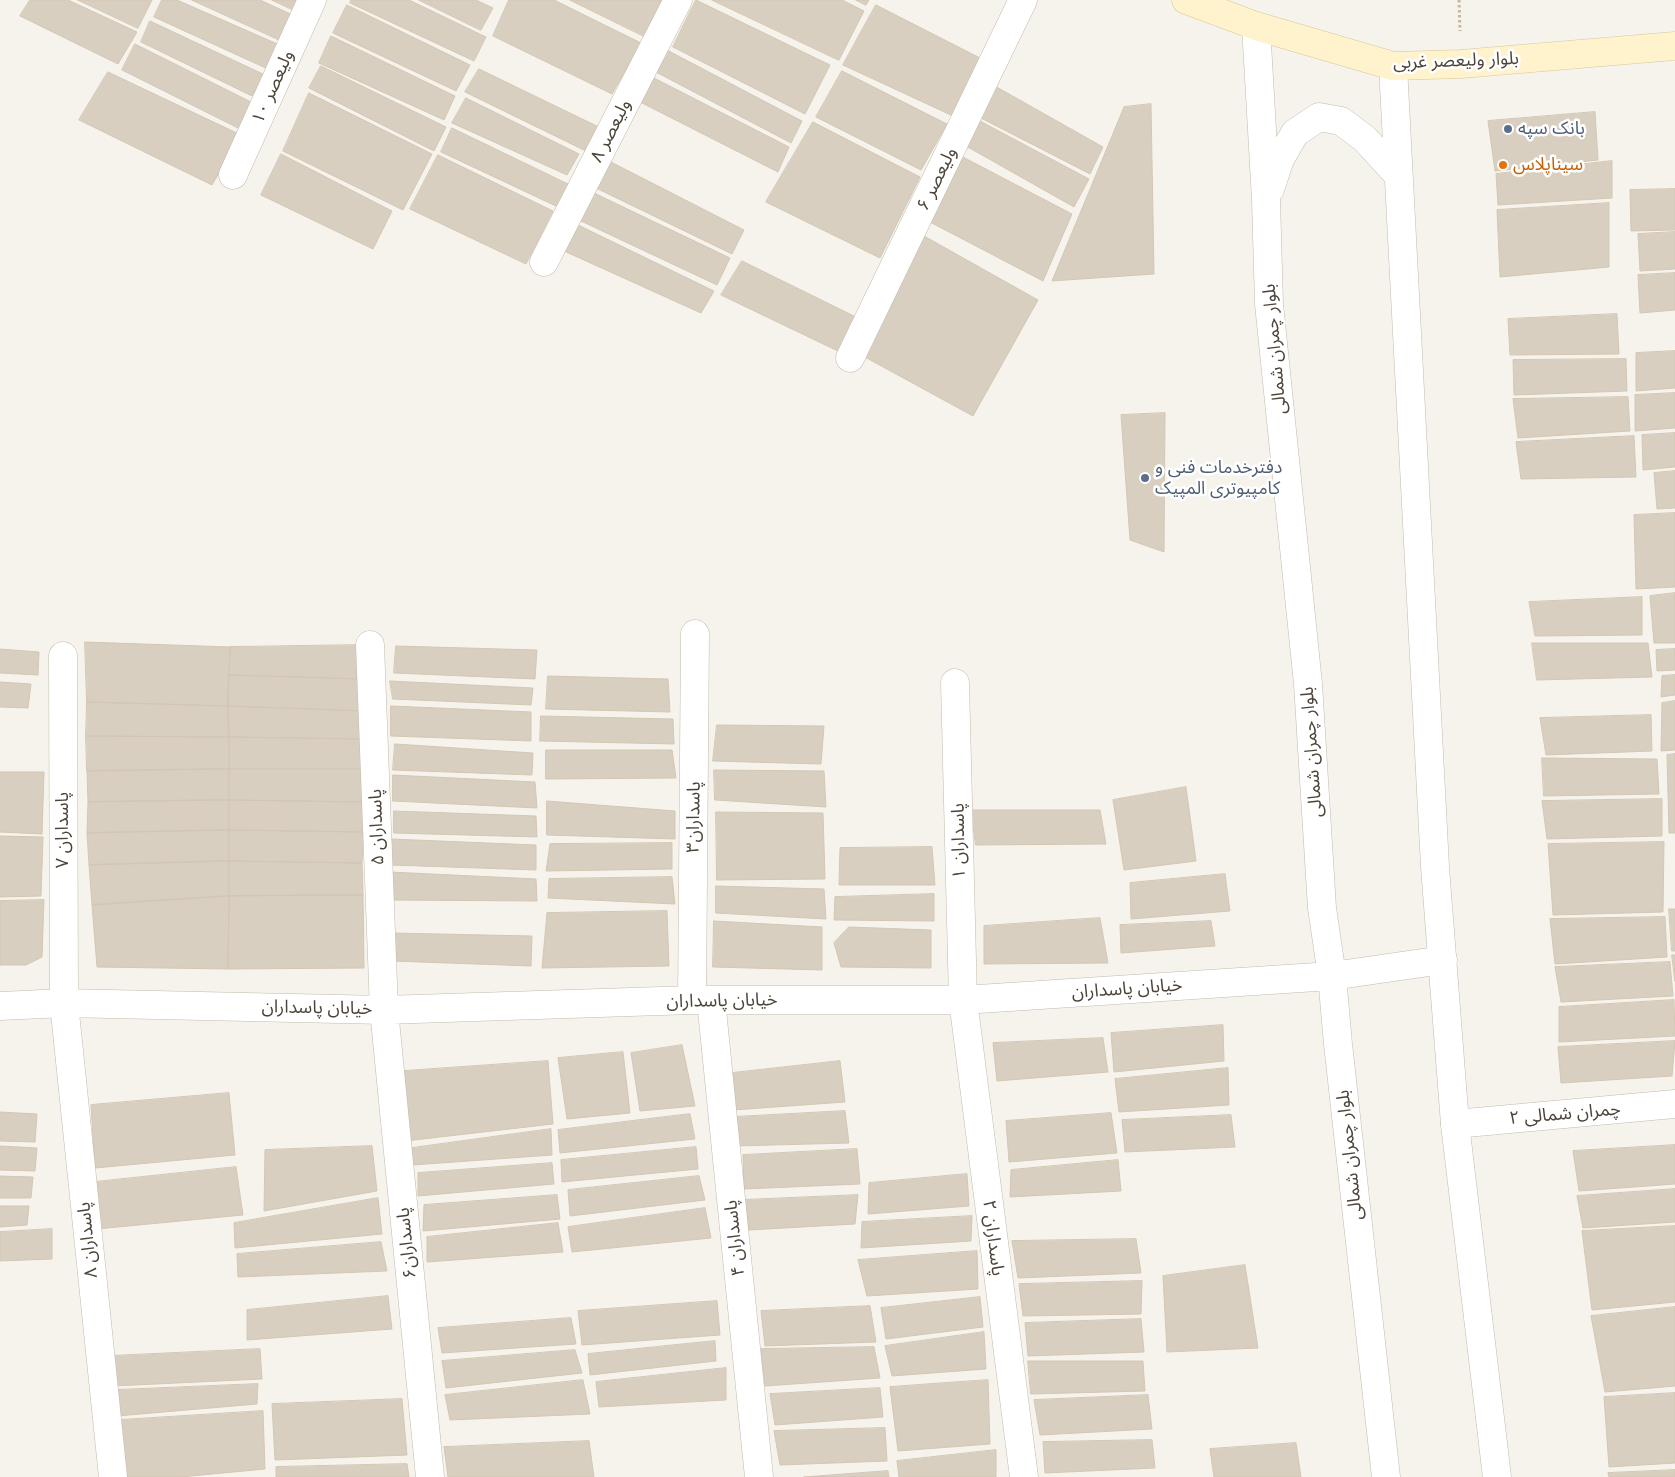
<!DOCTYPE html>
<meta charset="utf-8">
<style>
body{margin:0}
canvas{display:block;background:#f6f3ec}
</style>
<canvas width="1675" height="1477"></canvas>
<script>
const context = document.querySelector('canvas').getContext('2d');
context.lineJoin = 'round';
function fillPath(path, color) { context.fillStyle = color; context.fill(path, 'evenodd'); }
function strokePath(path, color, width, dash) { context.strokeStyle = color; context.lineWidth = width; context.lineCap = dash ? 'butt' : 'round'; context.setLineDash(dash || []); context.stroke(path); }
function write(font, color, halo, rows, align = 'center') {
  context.font = font + ' "Noto Sans","Noto Sans Arabic",sans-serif'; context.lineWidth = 5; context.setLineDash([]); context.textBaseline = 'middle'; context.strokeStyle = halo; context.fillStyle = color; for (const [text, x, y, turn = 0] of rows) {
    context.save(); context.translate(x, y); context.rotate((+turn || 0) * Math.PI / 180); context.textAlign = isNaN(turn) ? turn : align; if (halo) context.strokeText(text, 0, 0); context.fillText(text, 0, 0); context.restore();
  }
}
const building = new Path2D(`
 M30 0H68L137 32 118 64 20 16Z
 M78 0H152L138 28Z
 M162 0H177L282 46 270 70 154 17Z
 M192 0H260L297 17 282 41Z
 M272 0H301L296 11Z
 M351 0H409L486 37 474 61 350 3Z
 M419 0H476L493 8 481 30Z
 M509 0H554L641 43 612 94 493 36Z
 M570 0H668L650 39Z
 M696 0 830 65 805 114 673 47Z
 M712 0H842L864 11 839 60Z
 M856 0H869L866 5Z
 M347 5 470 65 456 91 333 33Z
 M876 5 986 61 953 116 843 65Z
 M150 21 265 75 252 96 141 42Z
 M331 36 455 96 444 120 319 63Z
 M135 44 253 103 240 129 122 70Z
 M665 49 802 121 791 143 654 71Z
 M321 66 446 127 434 151 309 88Z
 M479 69 605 130 592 154 465 92Z
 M842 71 947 124 921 170 816 117Z
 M108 72 241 135 212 185 79 120Z
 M650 76 789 147 778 172 640 102Z
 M993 85 1103 147 1090 174 979 117Z
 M309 93 432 154 403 210 283 151Z
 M466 98 579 154 567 175 452 123Z
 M1151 104 1154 274 1052 281 1124 107Z
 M1595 112 1598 160 1495 171 1488 121Z
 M978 120 1089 179 1074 207 966 146Z
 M813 122 920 177 880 258 766 202Z
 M452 128 570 185 558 207 441 152Z
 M281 154 392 211 373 249 261 195Z
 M438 155 553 211 526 264 410 209Z
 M959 155 1072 214 1043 281 928 221Z
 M607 160 744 230 732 254 596 188Z
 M1612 161V198L1498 205 1496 174Z
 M1675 189V230L1631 231 1630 190Z
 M594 193 730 258 717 285 581 221Z
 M1609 203V267L1500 277 1497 210Z
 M576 224 714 291 701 313 564 251Z
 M1675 232V269L1640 271 1638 234Z
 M924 236 1038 300 973 416 863 356Z
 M742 261 860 319 842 353 721 295Z
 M1675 273V310L1640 313 1638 275Z
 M1617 314 1619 354 1510 355 1508 319Z
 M1675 351V388L1636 391V353Z
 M1626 359 1627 391 1514 395 1513 360Z
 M1675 393V428L1635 431V395Z
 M1628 397 1630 431 1518 438 1513 399Z
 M1165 413 1164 552 1130 540 1121 415Z
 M1675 433V467L1643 470 1642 435Z
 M1634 436 1636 477 1521 479 1516 442Z
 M1675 471V508L1657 509 1654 473Z
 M1675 513V587L1636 589 1634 515Z
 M1675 593V643H1654L1650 596Z
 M1642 597V635L1535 636 1529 602Z
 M85 642 230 647 228 706 87 702Z
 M1532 643H1648L1652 677 1537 680Z
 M364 645 363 679 229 675 230 647Z
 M396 646 537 650 535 679 394 673Z
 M0 649 39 652 38 675 0 673Z
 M1675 649V670L1657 671 1656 650Z
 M229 675 363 679 365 711 228 706Z
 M1675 675V695L1661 697 1662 676Z
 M548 676 668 679 670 712 546 709Z
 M390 681 533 688 531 705 393 699Z
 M0 682 31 684 28 708 0 707Z
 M1675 701V750L1661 751 1662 703Z
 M87 702 228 706 229 737 86 736Z
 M228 706 365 711V739L229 737Z
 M391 706 531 712V741L391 736Z
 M1651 715 1652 751 1546 755 1540 718Z
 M541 716 673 719 674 744 540 741Z
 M717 725 824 726 821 764 713 761Z
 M86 736 229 737V769L87 771Z
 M229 737 365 739 364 769H229Z
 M395 744 533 753 532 775 393 770Z
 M546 750H672L676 778 546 779Z
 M1675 754V833H1669L1667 755Z
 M1542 758 1657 759 1659 794 1544 796Z
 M229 769H364L363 802 229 800Z
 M229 769V800L88 802 87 771Z
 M714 770 824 771 826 807 715 800Z
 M0 772H44L42 834 0 832Z
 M393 775 535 782 537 808 393 801Z
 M1186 787 1196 861 1124 870 1113 800Z
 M1662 799V836L1547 839 1542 801Z
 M229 800 363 802 364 832 229 830Z
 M229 800V830L87 833 88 802Z
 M547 801 675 811V839L547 835Z
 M971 810H1100L1106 844 976 845Z
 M394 811 536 816 537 837 394 833Z
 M716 812 823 813 825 879 717 880Z
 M229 830 364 832 362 863 229 861Z
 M229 830V861L89 865 87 833Z
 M0 836 43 837 41 896 0 897Z
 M391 839 536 845V870L391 865Z
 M1664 842 1663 912 1553 915 1548 844Z
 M672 843V869L546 871 550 844Z
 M932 847 935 885H839L840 848Z
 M229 861 362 863 363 895 229 896Z
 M229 861V896L92 905 89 865Z
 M390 872 536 879 537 901 389 900Z
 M1225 874 1230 911 1131 919 1130 883Z
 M672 877 675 904 548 898 549 879Z
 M716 886 824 889 826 919 716 913Z
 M934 894V921L834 920 835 897Z
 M363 895 364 968 228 969 229 896Z
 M229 896 228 969 97 967 92 905Z
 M44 900 42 957 26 965H0V901Z
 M1669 909H1675V951H1672Z
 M667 911 669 966 542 968 547 913Z
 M1665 917 1667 957 1555 964 1550 919Z
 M1100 918 1108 963 984 964V926Z
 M714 921 822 927V970L713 967Z
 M1211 921 1215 946 1121 953 1120 925Z
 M849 927 931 930V968L841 967 834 943Z
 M392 933 532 936 531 966 392 961Z
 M1672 955H1675V981Z
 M1670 962 1673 996 1561 1002 1555 967Z
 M1674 1000 1675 1036 1559 1042V1007Z
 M1223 1025 1224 1061 1114 1072 1111 1033Z
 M1103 1038 1108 1072 997 1081 993 1043Z
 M1675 1041 1672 1076 1561 1083 1558 1047Z
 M682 1045 695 1106 640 1111 631 1053Z
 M623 1052 630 1113 567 1119 558 1058Z
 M548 1061 553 1124 405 1141 404 1071Z
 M840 1061 845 1102 733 1110 732 1073Z
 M1228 1068 1229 1105 1119 1112 1115 1079Z
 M229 1093 235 1155 95 1168 91 1105Z
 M845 1111 849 1143 735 1146 734 1117Z
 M0 1112 37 1114 35 1142 0 1141Z
 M1111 1113 1117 1153 1009 1162 1006 1121Z
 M690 1114 695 1139 560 1153 558 1130Z
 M1231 1115 1235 1147 1125 1152 1122 1120Z
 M551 1129 552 1155 413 1165 412 1148Z
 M1675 1145V1184L1579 1191 1573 1151Z
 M0 1146 37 1148 35 1171 0 1170Z
 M372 1146 377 1191 264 1211 265 1150Z
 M696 1147 698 1169 562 1182 561 1160Z
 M857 1149 860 1184 744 1189 743 1155Z
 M1118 1160 1121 1191 1010 1197 1011 1170Z
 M552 1163 554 1184 418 1196V1173Z
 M236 1167 243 1215 97 1229 95 1182Z
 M967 1174 969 1206 868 1214 869 1183Z
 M0 1176 33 1177 31 1198H0Z
 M699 1176 705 1200 570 1216 568 1190Z
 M1675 1189V1222L1583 1228 1577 1196Z
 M557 1195 560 1219 423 1231 424 1205Z
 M858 1195 855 1224 749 1230 743 1200Z
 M378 1198 382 1234 235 1248 234 1223Z
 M0 1206H29L27 1225 0 1227Z
 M705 1208 711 1238 572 1252 568 1227Z
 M972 1216 971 1241 861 1248 862 1222Z
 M558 1223 563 1252 427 1262V1237Z
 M1675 1226V1302L1592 1310 1582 1231Z
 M52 1229V1259L0 1261V1232Z
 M1136 1239 1141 1273 1018 1278 1012 1241Z
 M381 1242 387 1271 238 1277 237 1254Z
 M977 1251 978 1289 867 1296 858 1260Z
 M1245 1265 1258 1348 1167 1352 1163 1276Z
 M1142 1281 1141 1314 1023 1316 1019 1284Z
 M388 1296 392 1329 247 1340V1310Z
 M980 1297 983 1327 886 1339 881 1308Z
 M717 1301 720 1335 582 1345 578 1311Z
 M870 1306 876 1342 765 1346 761 1311Z
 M1675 1307V1386L1605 1392 1591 1316Z
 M571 1318 576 1344 442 1353 438 1328Z
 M1141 1319 1144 1352 1028 1356 1025 1323Z
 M984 1332 986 1369 892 1376 885 1346Z
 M715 1341 716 1361 590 1375 588 1354Z
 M874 1347 880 1378 765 1386 761 1349Z
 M260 1349 262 1379 113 1386 110 1356Z
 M575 1350 582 1373 446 1388 442 1361Z
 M1028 1361H1143L1145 1391 1031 1394Z
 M726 1368V1400L599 1407 596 1382Z
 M583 1380 590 1414 450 1420 445 1395Z
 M988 1380 990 1444 898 1451 890 1387Z
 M258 1384 257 1404 117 1416 116 1390Z
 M880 1388 883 1417 775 1425 770 1394Z
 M1675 1393V1463L1609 1467 1604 1397Z
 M1148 1395 1152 1429 1040 1435 1034 1400Z
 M402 1399 407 1455 275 1460 272 1404Z
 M263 1411 265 1469 181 1477H127L120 1420Z
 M885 1428 887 1461 780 1465 774 1431Z
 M1152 1440 1155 1468 1045 1473 1043 1442Z
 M589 1441 594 1477H448L444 1447Z
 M1296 1443 1301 1477H1214L1210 1449Z
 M996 1450V1477H899L897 1461Z
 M407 1464 409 1477H276V1467Z
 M1675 1470V1477H1609L1608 1473Z
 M888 1471 889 1477H804Z`);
const path = new Path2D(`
 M1459 0 1460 31`);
const minor = new Path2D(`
 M233 175 312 0
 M544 262 678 0
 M850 358 1023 0
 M370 645 384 1010 430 1477
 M63 656 64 1003 113 1477
 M955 683 963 1000 1024 1477
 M692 1000 695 634
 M711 1000 759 1477
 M0 1006 64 1003 384 1010 692 1000H963L1332 976 1443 960
 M1455 1124 1675 1104`);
const tertiary = new Path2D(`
 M1256 26 1266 200 1269 304 1308 684 1322 908 1332 976 1338 1044 1386 1477
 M1393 66 1435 867 1455 1124 1497 1477
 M1270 189 1280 159 1295 133 1319 117 1341 121 1365 139 1398 175`);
const secondary = new Path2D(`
 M1186 0 1256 26 1393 66 1461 64 1675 46`);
const markers = [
 [1508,129,5,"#5c6f8a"],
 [1503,165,5,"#e8710a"],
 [1145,478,5,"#5c6f8a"]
];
const streetNames = [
 ["بلوار ولیعصر غربی",1456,61,-2],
 ["ولیعصر ۱۰",273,87,-66],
 ["ولیعصر ۸",611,131,-63],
 ["ولیعصر ۶",937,179,-64],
 ["بلوار چمران شمالی",1275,349,-95],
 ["بلوار چمران شمالی",1312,752,-94],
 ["پاسداران۳",694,817,-89],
 ["پاسداران ۵",377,827,-92],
 ["پاسداران ۷",63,830,-90],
 ["پاسداران ۱",959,841,-91],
 ["خیابان پاسداران",1127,989,-4],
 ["خیابان پاسداران",722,1001,-1],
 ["خیابان پاسداران",317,1008,1],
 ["چمران شمالی ۲",1565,1114,-5],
 ["بلوار چمران شمالی",1350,1155,-96],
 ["پاسداران ۴",735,1238,-96],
 ["پاسداران ۲",993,1238,83],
 ["پاسداران ۸",88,1240,-96],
 ["پاسداران۶",407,1243,-96]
];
const serviceNames = [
 ["بانک سپه",1518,129],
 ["دفترخدمات فنی و",1155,468],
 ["کامپیوتری المپیک",1155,489]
];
const foodNames = [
 ["سیناپلاس",1513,165]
];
fillPath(building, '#d8cfc1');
strokePath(building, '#d3c7b4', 1);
strokePath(minor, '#c2bbae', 29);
strokePath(tertiary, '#c2bbae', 29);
strokePath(secondary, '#d6c79b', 29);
strokePath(path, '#c4b79f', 3, [2.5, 2.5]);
strokePath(minor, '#fff', 28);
strokePath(tertiary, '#fff', 28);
strokePath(secondary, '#fff3cd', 28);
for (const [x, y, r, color] of markers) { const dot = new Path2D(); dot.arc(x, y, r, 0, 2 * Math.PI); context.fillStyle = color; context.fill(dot); strokePath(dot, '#fff', 2); }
write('18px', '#4b4439', '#fff', streetNames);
write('18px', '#4e5e75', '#fff', serviceNames, 'left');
write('18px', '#c56008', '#fff', foodNames, 'left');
</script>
